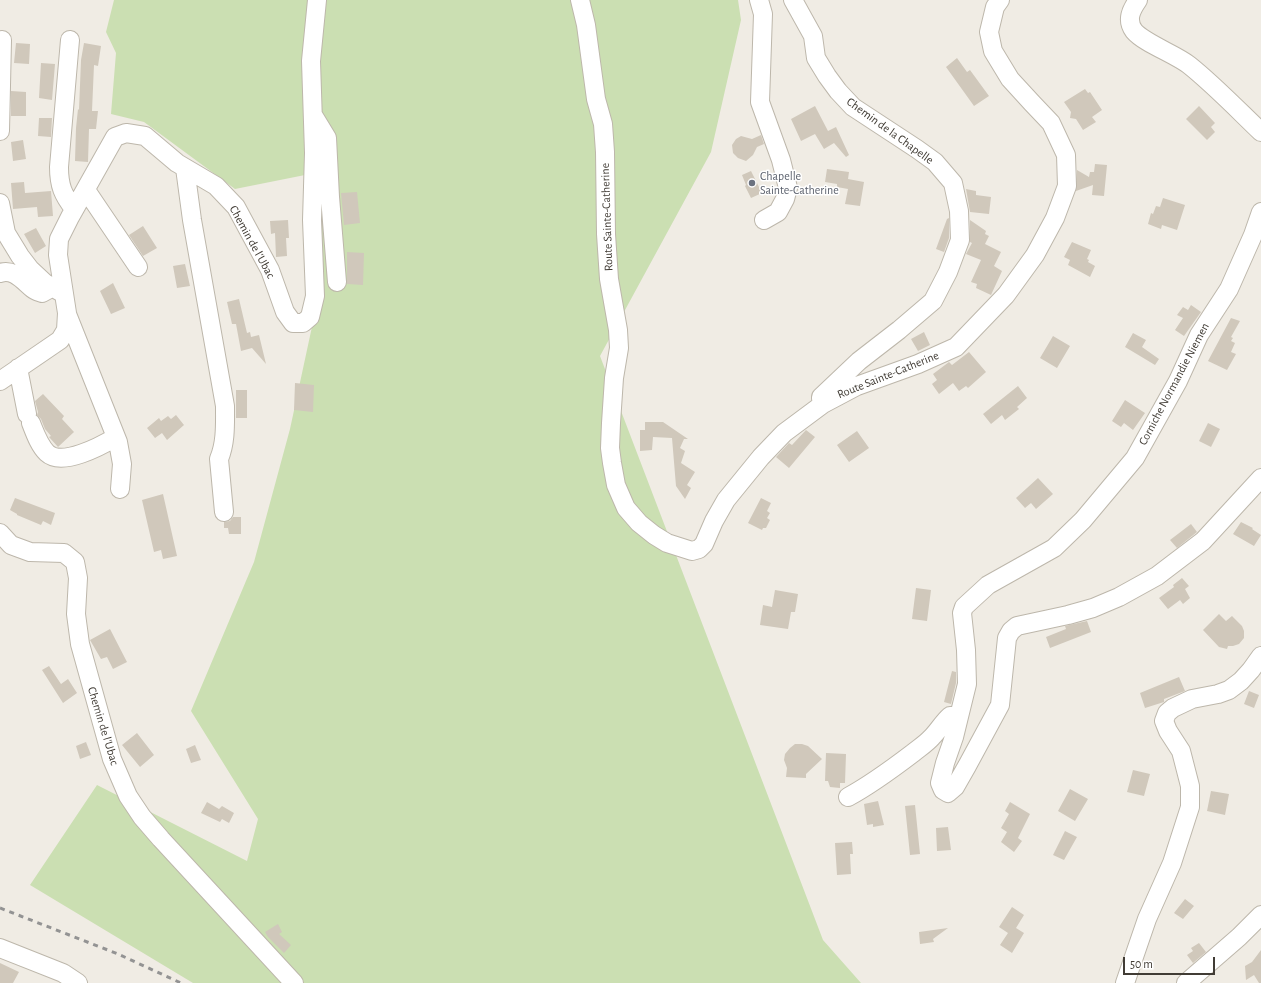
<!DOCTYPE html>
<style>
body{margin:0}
#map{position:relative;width:1261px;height:983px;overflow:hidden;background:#f0ece4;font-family:"Alegreya Sans",sans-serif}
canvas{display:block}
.scale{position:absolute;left:1123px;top:957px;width:92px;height:18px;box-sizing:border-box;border:2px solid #413c35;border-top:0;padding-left:5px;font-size:12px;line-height:14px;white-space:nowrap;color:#413c35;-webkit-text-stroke:3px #fff;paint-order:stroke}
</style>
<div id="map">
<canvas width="1261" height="983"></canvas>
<div class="scale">50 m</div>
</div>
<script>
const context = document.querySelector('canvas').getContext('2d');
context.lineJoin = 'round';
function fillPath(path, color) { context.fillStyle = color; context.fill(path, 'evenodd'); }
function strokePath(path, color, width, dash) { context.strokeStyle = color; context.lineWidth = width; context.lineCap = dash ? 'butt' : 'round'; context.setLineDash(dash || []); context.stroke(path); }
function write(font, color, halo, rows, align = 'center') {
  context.font = font + ' "Alegreya Sans",sans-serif'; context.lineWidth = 3; context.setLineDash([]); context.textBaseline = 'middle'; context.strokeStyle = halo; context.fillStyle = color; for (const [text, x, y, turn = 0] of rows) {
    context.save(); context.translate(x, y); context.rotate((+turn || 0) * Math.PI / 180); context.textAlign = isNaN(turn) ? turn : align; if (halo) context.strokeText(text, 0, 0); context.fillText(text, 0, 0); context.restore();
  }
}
const green = new Path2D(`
 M114 0H738L741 20 711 152 600 356 823 940 861 983H193L30 885 97 785 247 861 258 819 191 711 254 562 290 429 313 322 325 171 235 189 144 122 111 114 116 53 106 32Z`);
const building = new Path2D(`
 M16 43 30 44 29 64 14 63Z
 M84 43 101 46 98 66 94 65 92 111H98L96 129H89L88 162 75 161 76 128 78 109 79 110 81 60Z
 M957 58 967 72 970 70 989 96 974 106 946 67Z
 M41 63 55 64 52 100 39 98Z
 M1085 89 1088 93 1090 92 1102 110 1092 117 1096 122 1083 130 1076 119 1070 118 1071 112 1064 102Z
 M11 91 26 92V116H11Z
 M815 106 828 131 836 127 849 155 846 157 834 143 824 149 815 134 801 141 791 119Z
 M1199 106 1215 123 1211 127 1215 132 1207 140 1186 119Z
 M39 118H52L51 137 38 136Z
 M761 135 764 144 757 147 753 155 746 161 738 158 733 153 732 145 736 139 741 136 752 139Z
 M23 140 26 159 13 161 11 142Z
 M1095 164 1107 165 1104 196 1092 195 1093 185 1076 191 1077 170 1089 177 1090 172H1094Z
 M827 169 849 172 848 179 864 182 860 206 845 204 848 189 837 187V184L825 182Z
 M751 171 762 193 751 198 745 186 746 185 742 175Z
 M24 182 25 193 51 191 53 216 38 217 37 207 13 209 11 183Z
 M966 189 976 191V195L991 197 989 214 970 212Z
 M357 192 360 223 344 225 341 193Z
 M1163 198 1185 205 1177 230 1162 225 1161 229 1148 224 1151 213 1153 214 1156 206 1160 207Z
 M947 219 949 218V238L944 252 936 249Z
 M288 220 289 238H286L287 256 276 257 275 233 271 234 270 221Z
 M970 220 986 231 985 234 989 236 985 244 1001 252 994 266 1002 271 991 295 976 288 977 284 971 282 981 260 966 254 972 243 970 242Z
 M143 226 157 248 143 256 129 235Z
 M36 228 46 246 35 253 24 234Z
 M1072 242 1091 250 1087 259 1089 260 1088 262 1095 266 1090 277 1068 265 1070 260 1064 257Z
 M347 252 364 253 363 285 347 284Z
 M185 264 190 286 177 288 173 266Z
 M113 283 125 308 111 314 100 291Z
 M239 299 247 333 250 332 251 337 259 335 266 364 252 348 241 351 236 324H232L227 302Z
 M1191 305 1201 312 1184 336 1175 330 1183 318 1177 315 1183 307 1188 310Z
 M1231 318 1240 321 1231 337 1233 338 1231 341 1235 343 1231 352 1236 354 1227 370 1208 361Z
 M924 332 930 345 918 351 911 339Z
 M1133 333 1146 340 1142 347 1159 359 1155 365 1125 347Z
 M1053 336 1070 346 1057 368 1040 358Z
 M969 352 986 372 968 388 966 386 959 391 953 383 939 394 932 384 937 380 933 374 949 362 952 365Z
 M295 383 314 385 313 412 294 410Z
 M1018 386 1027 398 1017 407 1019 409 1005 420 1002 415 991 424 983 414Z
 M236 390H247V418H236Z
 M43 394 64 416 62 419 74 432 58 447 49 437 51 436 45 429 41 419 37 415 38 412 35 401Z
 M1125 400 1145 413 1133 430 1124 423 1121 427 1112 421Z
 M176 415 184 425 167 440 162 433 155 438 147 428 159 418 161 421 168 416 171 419Z
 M645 422H663L688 439H684L680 448 685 451 681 463 695 472 687 485 691 488 685 499 676 486 672 438 653 437 652 450 640 451V430H645Z
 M1208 423 1220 429 1211 447 1199 441Z
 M806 430 815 437 789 468 776 457 789 443 792 445Z
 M857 431 869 448 849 462 837 445Z
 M1038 478 1053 494 1036 509 1031 503 1025 508 1016 498Z
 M163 494 177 556 163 559 161 550 154 552 142 500Z
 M15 498 55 513 51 525 43 521 41 525 17 515V514L10 510Z
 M761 498 771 503 767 511 770 513 767 518 770 520 766 528H763L762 530 748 523Z
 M233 517H241V534H229L228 528H224V522L230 521Z
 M1241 522 1253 528 1252 529 1261 535 1254 546 1233 534Z
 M1191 524 1197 532 1177 548 1170 540Z
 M1182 578 1189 586 1185 589 1190 598 1183 604 1180 600 1168 609 1159 598 1174 587 1173 585Z
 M916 588 931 590 927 621 912 619Z
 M775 590 798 594 795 612H791L788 629 760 625 763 605 772 607Z
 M1219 614 1226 621 1232 616 1242 626 1244 631V638L1239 644 1233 646H1228L1227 649 1219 647 1203 630Z
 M1087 621 1091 632 1050 648 1046 637 1066 629 1065 626Z
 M110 629 127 662 113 669 107 657 101 659 90 640Z
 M49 666 61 684 68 679 77 693 63 703 42 670Z
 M952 671 956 672V683L951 704 944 702Z
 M1179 677 1185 691 1164 699V702L1145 708 1140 693Z
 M1249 691 1259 695 1254 708 1244 704Z
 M137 733 154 755 140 767 122 745Z
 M86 742 91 755 80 759 76 746Z
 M795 744H802L808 746 822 759 806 774V778L786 777 787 768 784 760 785 754 790 748Z
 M195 745 201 760 191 763 186 749Z
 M826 753 846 754 845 783H840V788L830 787 828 781H825Z
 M1133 770 1150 774 1144 796 1127 792Z
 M1070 789 1088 799 1075 821 1058 811Z
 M1211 791 1229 794 1225 815 1207 811Z
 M878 801 884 825 873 827V824L867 825 864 804Z
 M207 802 219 809 222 806 234 813 229 823 222 819 220 822 201 813Z
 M1010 802 1030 814 1018 838 1022 841 1014 852 1001 842 1007 832 1001 828 1009 814 1005 811Z
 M915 805 920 854 910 855 905 806Z
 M948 827 951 850 937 851 936 828Z
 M1065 831 1077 837 1064 860 1053 855Z
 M852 842 853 854H850L851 874 837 875 835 843Z
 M1185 899 1194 906 1183 919 1174 913Z
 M1012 907 1024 915 1016 928 1024 933 1012 953 1000 945 1008 933 999 927Z
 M278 924 282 932 279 934 291 945 284 953 268 937 265 932Z
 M948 928 933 939 934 942 920 944 919 932Z
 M1199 943 1206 952 1193 963 1187 955 1193 951 1191 948Z
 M1261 950V983H1259L1254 975 1246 980 1245 966 1252 962Z
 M0 963 19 972 13 983H0Z`);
const minor = new Path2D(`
 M580 0 586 25 596 99 603 124 605 152 606 234 609 279 618 330 619 348 614 378 611 423 610 448 612 463 616 485 626 508 639 523 654 535 667 543 692 551 699 549 704 544 714 521 726 500 761 457 784 433 823 404 857 386 918 364 956 347 1006 295 1035 255 1055 218 1067 186 1066 155 1051 123 1032 103 1010 79 993 51 989 32 995 7 1000 0
 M759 0 763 14 760 102 781 160 788 188 785 199 778 212 764 220
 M793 0 813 36 816 58 827 76 838 91 853 107 917 149 935 162 953 183 959 211 960 240 948 272 933 301 899 330 859 361 821 397V399
 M1138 0C1131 10 1126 20 1134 31 1144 43 1175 54 1189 65 1213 84 1238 110 1261 132
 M70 40 59 167C59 186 63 195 74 209
 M313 115 327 138 330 197 337 282
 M0 131 2 40
 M185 168 192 220 225 406C225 424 226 442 219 459L224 512
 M86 190 138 267
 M0 203 6 233 20 256 30 269 45 283 64 294
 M1261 212 1253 235 1229 289 1199 335 1178 381 1135 458 1083 520 1054 548 988 585 964 607 962 613 966 650 967 684 954 737 945 763 940 783 943 790 948 793 955 787 967 766 1000 705 1007 638 1011 631 1017 626 1068 615 1093 608 1119 597 1157 576 1203 541 1261 478
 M0 273C14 268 24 282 33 289 35 291 39 292 42 293L53 287
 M67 314 118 442 122 464 120 489
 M18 368 27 414
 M0 381 60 340 66 330 67 313 58 255 59 239 70 217 115 137 126 133 145 136 177 163 216 186 236 207 270 270 285 312 293 323H303L310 317 315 296 312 220 314 153 311 61 317 0
 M31 423C35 433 39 445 47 453 62 467 101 446 116 437
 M0 533 11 545 30 552 64 553 75 562 78 578 76 614 80 644 112 759 128 796 142 817 161 839 294 983
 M848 797C872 784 892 769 913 753 919 748 927 743 932 737 939 730 943 722 950 716H958
 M0 948 63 973 78 983
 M1125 983 1147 919 1172 863 1190 807V786L1181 751 1168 731 1164 721 1167 713 1173 708 1192 699 1218 694 1229 690 1241 681 1251 670 1261 656
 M1186 983 1239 937 1261 915`);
const rail = new Path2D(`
 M0 908 118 954 181 983`);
const markers = [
 [752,183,4,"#6b7280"]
];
const streetNames = [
 ["Chemin de la Chapelle",890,131,36],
 ["Route Sainte-Catherine",607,217,-92],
 ["Chemin de l'Ubac",252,242,61],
 ["Route Sainte-Catherine",888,375,-22],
 ["Corniche Normandie Niemen",1174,384,-62],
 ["Chemin de l'Ubac",103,726,73]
];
const worshipNames = [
 ["Chapelle",760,176],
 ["Sainte-Catherine",760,190]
];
fillPath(green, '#cbdfb2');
fillPath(building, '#d0c8bb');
strokePath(minor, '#bdb7ab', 20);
strokePath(minor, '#fff', 18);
strokePath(rail, '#939393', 3, [5, 5]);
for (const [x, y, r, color] of markers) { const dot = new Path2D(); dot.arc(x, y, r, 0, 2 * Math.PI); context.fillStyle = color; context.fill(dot); strokePath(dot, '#fff', 1.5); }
write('12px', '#413c35', '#fff', streetNames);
write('12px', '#5b616d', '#fff', worshipNames, 'left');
</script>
